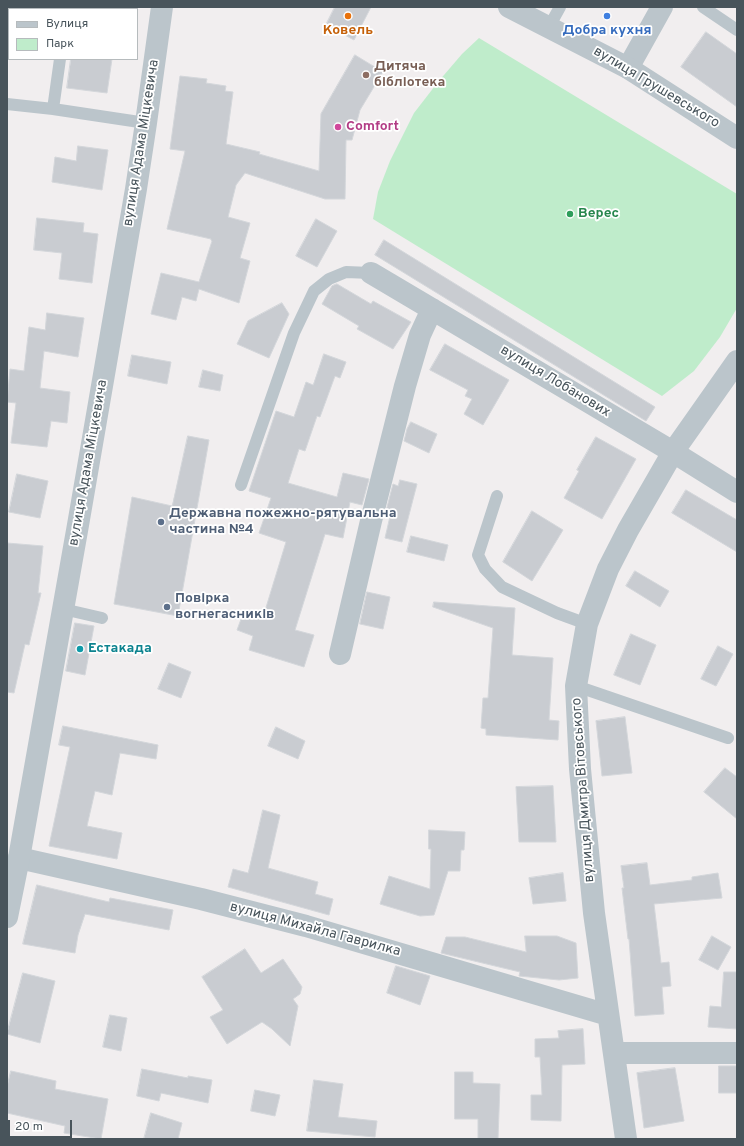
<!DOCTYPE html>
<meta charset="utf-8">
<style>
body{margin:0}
#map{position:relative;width:744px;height:1146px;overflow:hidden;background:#f1eeef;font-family:Overpass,sans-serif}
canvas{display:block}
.frame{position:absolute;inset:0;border:8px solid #48545b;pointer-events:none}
.legend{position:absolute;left:8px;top:8px;width:130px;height:52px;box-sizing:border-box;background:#fff;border:1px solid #b6bbbd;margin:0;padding:5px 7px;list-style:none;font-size:12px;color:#48545b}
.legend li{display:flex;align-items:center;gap:8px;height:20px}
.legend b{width:20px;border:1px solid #b6bbbd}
.scale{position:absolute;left:8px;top:1120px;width:64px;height:18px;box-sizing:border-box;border:2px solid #48545b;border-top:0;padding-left:5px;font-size:12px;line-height:14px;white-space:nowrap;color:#48545b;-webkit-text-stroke:3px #fff;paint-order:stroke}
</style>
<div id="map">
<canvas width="744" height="1146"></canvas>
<div class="frame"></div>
<ul class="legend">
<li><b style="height:5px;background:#bbc5cb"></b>Вулиця</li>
<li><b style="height:11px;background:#bfeccb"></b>Парк</li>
</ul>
<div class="scale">20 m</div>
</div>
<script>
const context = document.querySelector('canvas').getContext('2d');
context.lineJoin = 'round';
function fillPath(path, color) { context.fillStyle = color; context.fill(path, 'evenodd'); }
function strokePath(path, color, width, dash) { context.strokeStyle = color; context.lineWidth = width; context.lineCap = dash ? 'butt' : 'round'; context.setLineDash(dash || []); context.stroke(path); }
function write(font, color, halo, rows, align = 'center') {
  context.font = font + ' Overpass,sans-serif'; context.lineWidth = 3.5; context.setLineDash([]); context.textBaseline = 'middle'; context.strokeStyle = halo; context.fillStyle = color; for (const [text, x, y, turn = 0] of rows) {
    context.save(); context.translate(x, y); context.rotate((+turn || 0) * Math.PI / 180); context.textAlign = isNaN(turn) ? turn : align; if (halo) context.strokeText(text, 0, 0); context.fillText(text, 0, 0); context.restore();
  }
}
const green = new Path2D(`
 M479 38 737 194V308L720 337 694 371 662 396 373 219 378 192 390 161 414 113 438 82 462 54Z`);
const building = new Path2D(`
 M335 7H371L354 40 326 25Z
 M706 32 737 54V107L681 67Z
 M355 55 383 72 360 110 352 140H346L345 199H325L245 173 236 185 228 217 250 223 240 258 250 261 239 303 199 289 196 301 182 297 176 320 151 314 161 273 199 282 212 241 211 240V239L167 229 185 151 170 149 180 76 207 79 206 83 226 86 225 91 233 92 226 144 260 152 259 154 319 171 321 114Z
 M71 59H112L107 93 67 88Z
 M78 146 108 150 102 190 52 182 55 157 76 161Z
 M37 218 84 223 83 232 98 234 92 283 59 279 62 253 34 250Z
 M316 219 337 231 317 267 296 256Z
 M384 240 655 407 646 421 375 255Z
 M337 284 371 304 373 301 411 322 393 349 357 329 359 326 322 304 332 286Z
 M282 303 289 314 269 358 237 344 248 321Z
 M47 313 84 318 78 357 44 351 40 388 70 392 67 423 51 421 47 447 11 443 16 403 7 402 10 369 24 371 29 327 45 330Z
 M445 344 509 380 483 425 464 414 472 399 465 396 468 390 430 370Z
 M324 354 346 362 340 378 335 376 320 417 317 416 305 451 299 449 288 483 337 497 343 473 369 479 362 505 350 502 343 538 325 534 295 630 314 635 304 667 249 650 253 636 237 630 244 611 260 616 261 613 264 614 286 542 259 533 271 498 249 491 276 411 294 417 306 382 313 385Z
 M132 355 171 362 167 384 128 376Z
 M203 370 223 375 220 391 199 387Z
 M411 422 437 434 429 453 404 441 407 429Z
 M188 436 209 440 178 616 114 604 132 497 172 506Z
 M596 437 636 459 602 519 564 498 579 471 577 470Z
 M17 474 48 481 40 518 9 512Z
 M400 480 417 484 402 542 385 538 391 512 386 511 393 484 398 486Z
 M686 490 737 520V552L672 513Z
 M532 511 563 530 532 581 503 562Z
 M411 536 448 545 444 561 407 552Z
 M7 543 43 546 38 593H41L29 645 25 644 14 693 7 692Z
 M635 571 669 591 660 607 626 586Z
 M367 592 390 597 383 629 360 624Z
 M434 602 515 608 512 655 553 658 549 720 559 721 558 740 486 735V729L481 728 483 698H488L493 628 433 607Z
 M75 623 94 626 85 675 66 671Z
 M631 634 656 645 640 685 614 675Z
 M718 646 733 654 716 686 701 679Z
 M169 663 191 672 181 698 158 689Z
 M625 717 632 773 602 776 596 721Z
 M63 726 158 745 156 759 120 753 112 795 95 791 87 826 122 833 117 859 49 846 70 747 59 745Z
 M276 727 305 741 298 759 268 746Z
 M725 768 737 777V819L704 792Z
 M553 786 556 842H519L516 787Z
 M263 810 280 815 268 868 318 882 315 894 333 899 329 915 228 887 233 869 248 873Z
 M429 830 465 832 464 850H461L460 871H448L434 915 420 916 380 904 389 876 430 889 431 849H429Z
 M647 863 650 885 692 880V877L718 873 722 898 654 904 661 963 669 962 671 986 662 987 664 1014 635 1016 629 939H628L622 888H624L621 866Z
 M563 873 566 901 533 904 529 878Z
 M37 885 109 902 110 898 173 910 169 930 85 914 78 935 75 953 23 944Z
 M525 936H557L576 943 578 978 559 980 519 976 520 972 441 953 446 937H465L526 952Z
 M712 936 731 947 718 970 699 960Z
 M245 949 261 973 283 959 302 987 300 994 293 999 298 1006 290 1046 272 1029 262 1022 227 1044 210 1017 223 1010 202 977Z
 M396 966 430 976 420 1005 387 993Z
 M724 972H737V1029L708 1027 710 1006 721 1007Z
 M23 973 55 981 40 1043 7 1034Z
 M110 1015 127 1018 121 1051 103 1047Z
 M583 1029 585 1064 562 1065 561 1121 531 1120V1095H542L540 1057H535V1039L559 1038 558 1031Z
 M719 1066H737V1093H719Z
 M675 1068 684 1121 644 1128 637 1073Z
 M142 1069 188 1078V1076L212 1080 208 1103 161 1093 159 1101 137 1096Z
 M11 1071 56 1081 55 1089 108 1099 101 1139 64 1133 65 1126 7 1113V1087Z
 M455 1072H473V1083L500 1084 498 1139H478V1119H455Z
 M314 1080 343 1084 338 1117 377 1121 375 1137 307 1131Z
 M255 1090 280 1095 275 1116 251 1111Z
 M151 1113 182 1123 178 1139H144Z`);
const service = new Path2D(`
 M703 7 737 30
 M549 27 560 7
 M7 104 53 109 146 123
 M53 109 60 59
 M241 485 294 333 314 291 329 279 346 272 371 273
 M497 496 478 555 485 569 502 587 557 613 587 624
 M63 609 102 618
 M576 686 728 738`);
const minor = new Path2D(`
 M628 68 662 7
 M371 273 673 452 737 492
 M340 654 371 521 405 386 420 335 432 309
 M19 858 201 899 306 926 608 1015
 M614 1053H737
 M626 1139 594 913 580 769 576 686 587 624 608 569 628 530 673 452 737 361`);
const tertiary = new Path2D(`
 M509 7 628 68 737 138
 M7 917 19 858 78 525 136 189 146 123 162 7`);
const markers = [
 [348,16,4,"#e8710a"],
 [607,16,4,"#3f7fe0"],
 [366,75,4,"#8d6e63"],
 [338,127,4,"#d1479c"],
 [570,214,4,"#2e9e5b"],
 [161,522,4,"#5c6f8a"],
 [167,607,4,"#5c6f8a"],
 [80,649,4,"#0f9aa8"]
];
const foodNames = [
 ["Ковель",348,31]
];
const shopNames = [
 ["Добра кухня",607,31]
];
const educationNames = [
 ["Дитяча",374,67],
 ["бібліотека",374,83]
];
const streetNames = [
 ["вулиця Грушевського",656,88,31],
 ["вулиця Адама Міцкевича",142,143,-81],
 ["вулиця Лобанових",555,382,31],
 ["вулиця Адама Міцкевича",89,463,-80],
 ["вулиця Дмитра Вітовського",584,790,-94],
 ["вулиця Михайла Гаврилка",315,930,15]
];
const hotelNames = [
 ["Comfort",346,127]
];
const leisureNames = [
 ["Верес",578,214]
];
const serviceNames = [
 ["Державна пожежно-рятувальна",169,514],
 ["частина №4",169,530],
 ["Повірка",175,599],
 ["вогнегасників",175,615]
];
const cultureNames = [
 ["Естакада",88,649]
];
fillPath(green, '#bfeccb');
fillPath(building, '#c9ccd1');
strokePath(building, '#d3d6da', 1);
strokePath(service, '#bbc5cb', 12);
strokePath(minor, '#bbc5cb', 22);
strokePath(tertiary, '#bbc5cb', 22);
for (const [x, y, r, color] of markers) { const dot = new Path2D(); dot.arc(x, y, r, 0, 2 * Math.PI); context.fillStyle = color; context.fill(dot); strokePath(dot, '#fff', 1.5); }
write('bold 14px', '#c56008', '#fff', foodNames);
write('bold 14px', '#366cbe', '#fff', shopNames);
write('bold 14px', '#785e54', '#fff', educationNames, 'left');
write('14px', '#48545b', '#fff', streetNames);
write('bold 14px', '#b23c85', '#fff', hotelNames, 'left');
write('bold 14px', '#27864d', '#fff', leisureNames, 'left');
write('bold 14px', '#4e5e75', '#fff', serviceNames, 'left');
write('bold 14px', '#0d838f', '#fff', cultureNames, 'left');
</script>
